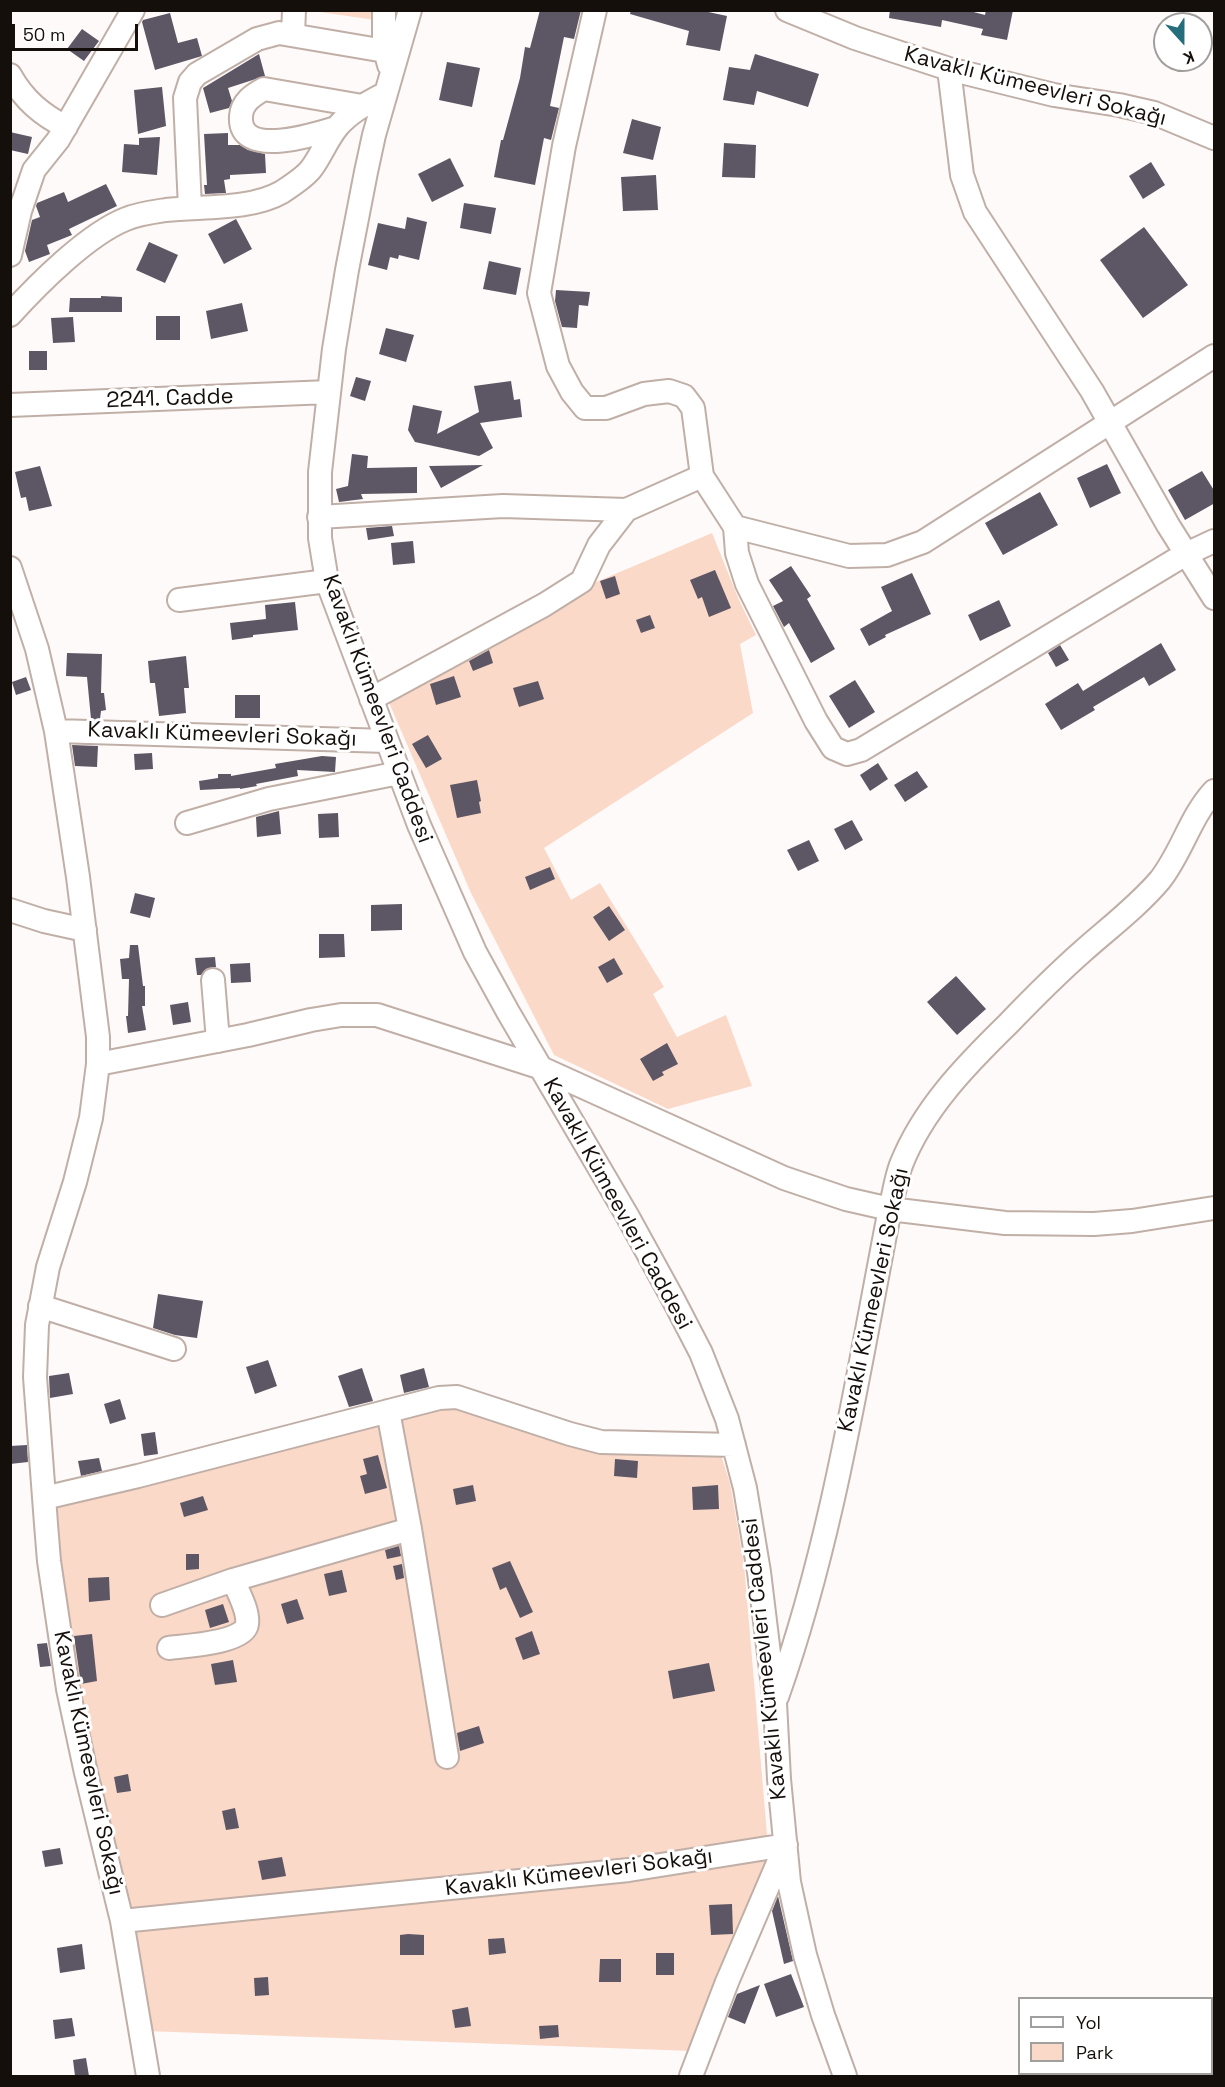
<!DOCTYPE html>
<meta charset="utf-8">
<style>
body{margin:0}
#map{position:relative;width:1225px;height:2087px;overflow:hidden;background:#fefaf9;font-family:"Space Grotesk",sans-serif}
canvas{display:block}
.frame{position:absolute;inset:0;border:12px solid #150f0c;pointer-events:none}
.legend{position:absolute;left:1018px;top:1997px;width:195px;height:78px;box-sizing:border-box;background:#fff;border:2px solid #a19f9e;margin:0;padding:8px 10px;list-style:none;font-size:18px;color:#150f0c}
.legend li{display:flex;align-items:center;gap:12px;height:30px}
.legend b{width:30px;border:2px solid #a19f9e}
.north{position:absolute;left:1153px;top:12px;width:60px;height:60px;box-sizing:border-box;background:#fff;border:2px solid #a19f9e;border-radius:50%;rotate:159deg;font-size:16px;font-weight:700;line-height:24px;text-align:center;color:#150f0c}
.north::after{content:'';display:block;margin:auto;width:21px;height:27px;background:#266d7b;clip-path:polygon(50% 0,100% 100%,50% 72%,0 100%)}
.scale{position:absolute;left:12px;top:24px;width:126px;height:27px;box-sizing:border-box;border:3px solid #150f0c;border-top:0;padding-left:8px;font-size:18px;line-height:21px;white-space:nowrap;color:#150f0c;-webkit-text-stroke:4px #fff;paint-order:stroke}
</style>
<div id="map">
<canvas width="1225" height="2087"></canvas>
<div class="frame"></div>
<ul class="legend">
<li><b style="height:8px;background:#fff"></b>Yol</li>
<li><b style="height:16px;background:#fbd9c9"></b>Park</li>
</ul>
<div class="north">K</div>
<div class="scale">50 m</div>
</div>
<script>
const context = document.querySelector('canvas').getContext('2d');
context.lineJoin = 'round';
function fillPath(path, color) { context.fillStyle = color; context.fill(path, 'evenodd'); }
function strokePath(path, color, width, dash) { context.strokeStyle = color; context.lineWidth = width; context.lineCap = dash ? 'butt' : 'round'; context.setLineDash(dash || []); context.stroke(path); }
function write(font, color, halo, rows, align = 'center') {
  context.font = font + ' "Space Grotesk",sans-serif'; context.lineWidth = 6; context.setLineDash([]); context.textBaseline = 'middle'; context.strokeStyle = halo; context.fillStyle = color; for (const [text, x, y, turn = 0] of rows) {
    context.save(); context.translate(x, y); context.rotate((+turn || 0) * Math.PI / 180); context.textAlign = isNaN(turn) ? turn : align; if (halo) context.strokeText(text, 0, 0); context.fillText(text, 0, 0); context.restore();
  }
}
const green = new Path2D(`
 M313 11H376L375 20Z
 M712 533 739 600 756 635 740 644 753 713 544 848 571 900 600 883 664 987 653 994 677 1037 726 1015 752 1086 668 1109 554 1055 471 893 387 698 589 585Z
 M439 1405 721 1455 730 1483 744 1564 768 1846 125 1917 76 1714 52 1504Z
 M768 1858 691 2051 146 2031 127 1925Z`);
const building = new Path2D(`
 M540 10H581L574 39 564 37 550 106 559 108 551 140 544 138 535 185 494 177 501 140H503L520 78 525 47 530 48Z
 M631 10H699L727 16 720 51 686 45 689 31 630 14Z
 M890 10H966L985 15 986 10H1013L1007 40 981 35 983 29 942 20 941 27 889 18Z
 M170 13 178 43 197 38 202 56 155 70 142 22 143 20Z
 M82 29 99 41 84 61 67 49Z
 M259 54 265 76 228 88 232 101 229 108 210 113 203 88Z
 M755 54 819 74 808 107 757 91 754 105 723 100 729 67 750 70Z
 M447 62 480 68 472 107 439 100Z
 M162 87 166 126 138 134 134 90Z
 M632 119 661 127 653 160 623 153Z
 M10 132 32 137 28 154 10 150Z
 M228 133V145H240L248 150 265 154 266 173 230 175V179L224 180 226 193 205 194 204 185H207L204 134Z
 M160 137 157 175 122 172 124 144 139 145V138Z
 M724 143 756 145 755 178 722 177Z
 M450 158 464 186 432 202 418 174Z
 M1151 162 1165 185 1143 199 1129 176Z
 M656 175 658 210 623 211 621 177Z
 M106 184 117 206 69 229 72 235 47 245 50 254 29 262 25 251 32 220 40 217 36 206 37 203 64 192 68 202Z
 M464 203 496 208 491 234 460 228Z
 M407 217 427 222 419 260 399 255 398 259 390 257 387 270 368 265 378 223 405 229Z
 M236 219 252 249 224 264 208 234Z
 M1144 227 1188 285 1143 318 1100 260Z
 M149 242 178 255 165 283 136 270Z
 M489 261 521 268 516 295 483 289Z
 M556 290 590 292 588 306 579 305 577 328 562 327 555 301Z
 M101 296 122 297V312H69L70 298H101Z
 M242 303 248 331 211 339 206 311Z
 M156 316H180V340H156Z
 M73 317 75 342 53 343 51 318Z
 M386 328 414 335 406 362 379 354Z
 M29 351H47V370H29Z
 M356 377 371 381 365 401 350 396Z
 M511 381 514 400 520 399 522 417 480 423 493 448 479 456 415 442 408 430 413 405 442 411 437 434 479 412 474 386Z
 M352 454 368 456 367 468 417 467V493L361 494 363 499 339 502 336 489 348 486Z
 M1107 464 1121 493 1090 508 1077 478Z
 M483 465 441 488 429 466Z
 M40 466 52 506 29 511 26 497 21 498 15 472Z
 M1202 471 1215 492V503L1185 520 1168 490Z
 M1040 492 1058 525 1003 555 985 523Z
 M392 526 394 536 368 540 366 528Z
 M413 541 415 563 393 565 391 543Z
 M791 566 811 596 807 599 835 649 811 663 789 623 784 627 773 606 783 601 769 580Z
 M715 570 731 608 709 617 702 597 698 599 690 580Z
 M912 573 931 614 885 635 886 637 869 646 860 629 892 611 881 587Z
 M615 576 620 594 606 599 600 581Z
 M999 600 1011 626 980 641 968 615Z
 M295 602 298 630 253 635V637L232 640 230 623 266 619 265 605Z
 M650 615 655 628 641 633 636 620Z
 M1161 643 1176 670 1149 686 1144 677 1093 707 1095 710 1061 730 1045 704 1078 683 1083 691Z
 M1060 645 1069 660 1056 667 1048 653Z
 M489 650 493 663 473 671 469 661Z
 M67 653 102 654 101 693H104L106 710 101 711 100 719H91L87 677 66 676Z
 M186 656 189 688H184L186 713 159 716 155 683H150L148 661Z
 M454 676 461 697 436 705 430 684Z
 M26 677 31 690 16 695 12 682Z
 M855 680 875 712 849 728 829 696Z
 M538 681 544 699 519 707 513 688Z
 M235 695H260V718H235Z
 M428 735 442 759 426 768 412 744Z
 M72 745 98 746 97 767 75 766Z
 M152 753 153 769 135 770 134 754Z
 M322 756 336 757 335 772 297 770 298 776 256 784 257 786 240 789V788L200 790 199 781 218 778V774H231V776L276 768 275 764Z
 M878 763 888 779 870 791 860 775Z
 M917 771 928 787 905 802 894 785Z
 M477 780 481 801 479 802 481 813 457 818 450 785Z
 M279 811 281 834 257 837 256 817Z
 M338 813 339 837 319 838 318 814Z
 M852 820 863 840 845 850 834 829Z
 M809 840 819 861 798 871 787 850Z
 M550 867 555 879 530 890 525 877Z
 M135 893 155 898 150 918 130 913Z
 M402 904V930L371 931V905Z
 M609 906 625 930 609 941 593 917Z
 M319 934H344L345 957 319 958Z
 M130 945H138L143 986H145V1006H142L146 1030 128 1033 126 1016H128L129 979H122L120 959 129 958Z
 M215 957 216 967 206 969 201 975H197L195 958Z
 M614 958 623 974 607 983 598 967Z
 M250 963 251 982 231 983 230 964Z
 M956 976 986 1009 957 1035 927 1002Z
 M188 1002 191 1022 173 1025 170 1005Z
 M667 1043 678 1064 662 1072 664 1075 653 1081 640 1059Z
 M158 1294 203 1301 197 1338 175 1335 153 1328Z
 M268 1360 277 1386 255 1394 246 1367Z
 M362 1368 373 1401 349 1407 338 1376Z
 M424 1368 429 1387 404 1393 400 1375Z
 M69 1373 73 1394 50 1398 49 1376Z
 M120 1399 126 1419 110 1424 104 1404Z
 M155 1432 158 1454 144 1456 141 1434Z
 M27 1445 28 1462 10 1464V1446Z
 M378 1455 387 1488 365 1494 360 1476 367 1474 363 1459Z
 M99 1458 102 1471 81 1476 78 1461Z
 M615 1459 638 1461 637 1478 614 1476Z
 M473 1485 476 1501 456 1505 453 1489Z
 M718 1485 719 1509 693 1510 692 1487Z
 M203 1496 208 1510 184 1517 180 1503Z
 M399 1546 401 1556 387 1559 385 1550Z
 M186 1554H199V1569L186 1570Z
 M510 1561 533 1612 520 1618 506 1587 500 1590 492 1568Z
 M402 1564 404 1578 396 1580 393 1566Z
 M342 1570 347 1592 329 1596 324 1574Z
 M109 1577 110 1600 89 1602 88 1578Z
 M297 1599 304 1619 287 1624 281 1604Z
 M223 1604 229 1622 210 1628 205 1610Z
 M532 1631 540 1654 523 1660 515 1638Z
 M92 1634 97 1681 81 1684 74 1636Z
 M47 1643 51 1666 40 1667 37 1644Z
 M233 1660 237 1682 215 1685 211 1664Z
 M709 1663 715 1691 673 1699 668 1671Z
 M479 1726 484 1743 460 1751 457 1733Z
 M128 1774 131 1791 117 1793 114 1777Z
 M235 1808 239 1828 226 1830 222 1811Z
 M60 1848 63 1864 45 1867 42 1851Z
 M282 1857 286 1876 262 1880 258 1861Z
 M778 1896 793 1961 784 1964 772 1911Z
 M732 1904 733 1934 711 1935 709 1905Z
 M408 1934 424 1935V1955H400V1935Z
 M504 1938 506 1953 489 1955 488 1939Z
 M82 1944 85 1969 60 1973 57 1948Z
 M656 1953H674V1975H656Z
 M600 1959H621V1982H599Z
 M791 1974 804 2007 776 2017 764 1984Z
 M268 1977 269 1995 255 1996 254 1978Z
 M760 1985 745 2024 728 2017 737 1994Z
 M468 2007 471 2026 455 2028 452 2010Z
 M72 2018 75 2036 55 2039 53 2020Z
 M558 2025 559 2037 540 2039 539 2026Z
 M86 2058 89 2076H75L73 2060Z`);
const minor = new Path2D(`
 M384 10V46L389 65
 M410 10 374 135 366 172 347 270 334 349 320 472V538L327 581 419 825 475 952 508 1012 628 1217 673 1299 701 1353 727 1419 745 1488 759 1572 775 1703 779 1779 789 1882 805 1955 823 2015 845 2076
 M595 10 564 146 539 293 558 366 572 392 585 408H606L644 394 669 391 684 396 693 408 702 476 735 527 737 553 747 584 816 721 833 748 847 754 861 750 1184 555 1214 541
 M787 10 855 38 949 69 1054 95 1119 105 1154 113 1214 138
 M293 35 294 10
 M949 69 962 175 975 212 1092 391 1168 525 1214 598
 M10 75C24 100 42 115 66 127
 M336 128C316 134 238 160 241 116 242 102 253 95 264 89L362 106
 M190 208 185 98 190 82 197 74 257 39 279 33 385 51
 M10 255 20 211 34 170 58 140 133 10
 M10 315C38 284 88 234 126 219 138 214 153 212 166 210 202 206 251 210 282 192 291 186 305 177 311 169 321 156 327 139 338 126 351 111 368 103 386 93
 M10 405 329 392
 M319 517 503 506 626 510 702 476
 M735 527 849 556 887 555 923 542 1214 356
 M10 568 37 649 56 731 78 877 98 1037V1064L91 1118 75 1182 48 1267 37 1325 35 1377 46 1524 49 1561 68 1689 86 1773 122 1921 148 2076
 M179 600 327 581
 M371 699 544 605 582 581 599 545 626 510
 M56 731 387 741
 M187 823 269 799 399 773
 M10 910 44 921 85 930
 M213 980 218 1041
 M98 1064 248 1035 311 1020 341 1015H377L539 1067 784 1178 846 1199 890 1209 1005 1223 1094 1224 1132 1221 1214 1208
 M40 1306 174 1349
 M388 1411 410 1529 447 1757
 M44 1498 138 1476 439 1398 457 1397 570 1434 601 1442 734 1445
 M162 1605 233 1580 410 1529
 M169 1648C184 1646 245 1643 247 1624 249 1611 238 1592 233 1580
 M777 1697C833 1539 858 1372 890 1209 894 1194 896 1178 901 1165 923 1109 966 1065 1008 1024 1032 999 1057 974 1083 951 1109 928 1138 906 1160 880 1182 852 1190 817 1214 791
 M122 1921 629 1870 786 1845
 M691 2076 727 1982 784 1849`);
const streetNames = [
 ["Kavaklı Kümeevleri Sokağı",1035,87,14],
 ["2241. Cadde",170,399,-2],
 ["Kavaklı Kümeevleri Caddesi",377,709,70],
 ["Kavaklı Kümeevleri Sokağı",222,735,2],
 ["Kavaklı Kümeevleri Caddesi",617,1204,61],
 ["Kavaklı Kümeevleri Sokağı",874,1300,-78],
 ["Kavaklı Kümeevleri Caddesi",765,1659,-96],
 ["Kavaklı Kümeevleri Sokağı",88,1763,78],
 ["Kavaklı Kümeevleri Sokağı",579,1873,-7]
];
fillPath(green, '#fbd9c9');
fillPath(building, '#5d5664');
strokePath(minor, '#c0afa7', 26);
strokePath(minor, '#fff', 22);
write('22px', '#150f0c', '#fff', streetNames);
</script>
